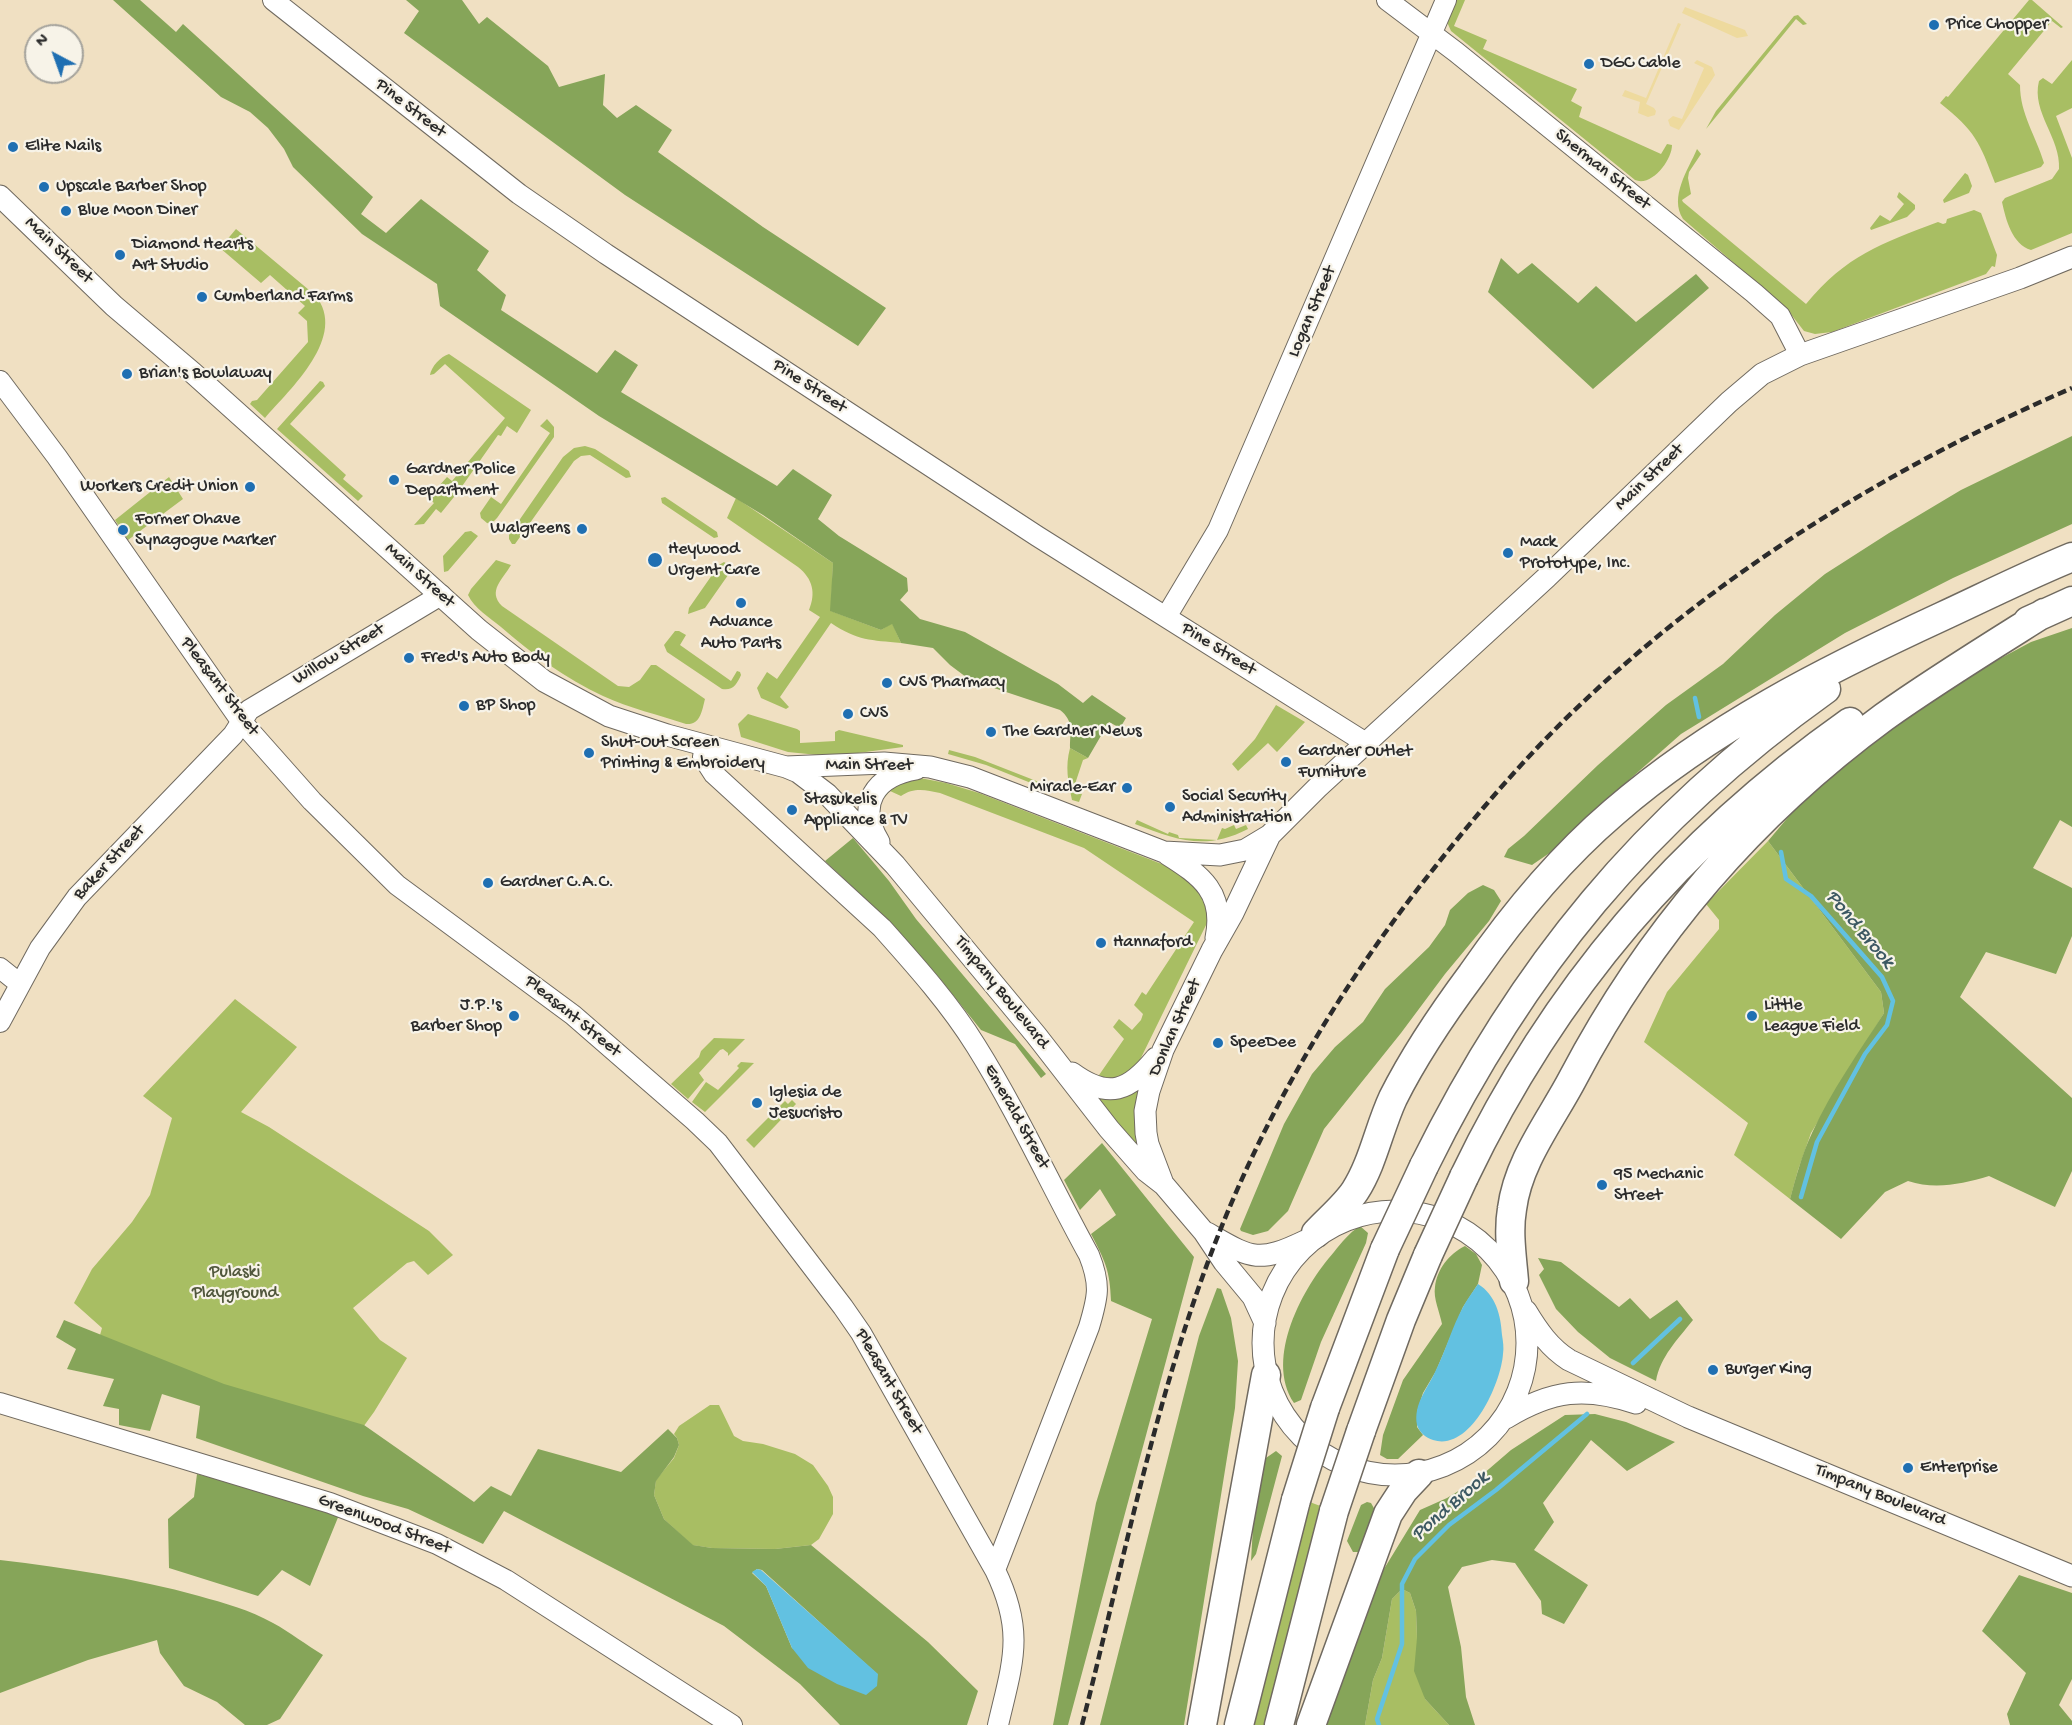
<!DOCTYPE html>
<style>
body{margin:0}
#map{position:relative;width:2072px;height:1725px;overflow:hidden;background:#f0e0c2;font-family:"Gochi Hand",sans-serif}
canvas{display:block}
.north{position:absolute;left:24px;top:24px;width:60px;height:60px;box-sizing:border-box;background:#f7f3e8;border:2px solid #a5a39c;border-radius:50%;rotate:319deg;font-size:16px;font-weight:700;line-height:24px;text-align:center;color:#2b2b2b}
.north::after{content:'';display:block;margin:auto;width:21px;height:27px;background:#1f6fb2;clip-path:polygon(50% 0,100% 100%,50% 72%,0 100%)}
</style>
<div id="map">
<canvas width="2072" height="1725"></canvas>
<div class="north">N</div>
</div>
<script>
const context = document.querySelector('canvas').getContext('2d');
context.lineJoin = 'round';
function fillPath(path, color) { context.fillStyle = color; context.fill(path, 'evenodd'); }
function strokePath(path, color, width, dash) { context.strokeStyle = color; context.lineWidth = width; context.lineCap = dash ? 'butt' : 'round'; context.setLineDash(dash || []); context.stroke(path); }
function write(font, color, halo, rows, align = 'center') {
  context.font = font + ' "Gochi Hand",sans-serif'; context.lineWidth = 4.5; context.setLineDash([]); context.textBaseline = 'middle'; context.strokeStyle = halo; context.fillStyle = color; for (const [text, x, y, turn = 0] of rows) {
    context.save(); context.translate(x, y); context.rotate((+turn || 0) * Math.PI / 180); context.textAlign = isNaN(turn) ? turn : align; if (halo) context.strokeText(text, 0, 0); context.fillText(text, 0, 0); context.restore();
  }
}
const green = new Path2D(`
 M1456 0H1465L1454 26 1487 40 1483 49 1577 89 1571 101 1582 107 1579 117 1661 154 1667 144 1672 145C1672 160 1652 187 1635 180L1451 31 1447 22Z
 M2029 0H2032L2063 27 2061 28 2052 21 2008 74 2020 85C2020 114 2036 136 2044 163L2041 167 1995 183C1979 141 1976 132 1940 103L1946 96 1948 97Z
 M1798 15 1807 24 1803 25 1796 19 1706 129 1716 111 1794 16Z
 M2072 60V108L2056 116 2072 158V233L2031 250C2012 244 2006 220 2002 202L2005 198 2052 179 2059 169C2061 138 2031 112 2039 81L2043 78 2052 84Z
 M1697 149 1701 154 1689 172 1688 178 1691 194 1682 200 1683 202 1806 304C1847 255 1880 244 1938 222L1943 224 1946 223 1947 219 1974 210 1981 213 1997 255 1995 267 1992 266 1986 274 1832 332 1815 334 1804 331 1786 308 1683 219C1669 197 1688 170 1697 149Z
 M1965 173 1968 175 1972 186 1969 193 1944 203 1943 200Z
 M1899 192 1915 205V209L1907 217 1871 230 1870 228 1880 215 1890 221 1904 204 1897 197Z
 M236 229 315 295C349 336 290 389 265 418L250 404 252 401 257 400 308 342 307 321 298 313 305 306 270 275 261 283 220 248Z
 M449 354 531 410 517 433 507 426 501 436 498 435 458 492 441 513 436 509 424 524 414 525 434 503 428 498 447 477 452 481 505 418 445 364 434 374 430 375C431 367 441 356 449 354Z
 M320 381 323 382 325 386 290 424 346 475 343 479 363 496 358 501 277 429Z
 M547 419 554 427V437L497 518 491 524 487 523 481 518 480 513 491 497 501 504 550 433 540 426Z
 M585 446 595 449 629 471 631 477 626 478 590 455 581 456 574 461 515 544H512L509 539V535L563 457 574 448Z
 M169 477 183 499 128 540 115 520Z
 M665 497 717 532 718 537 714 538 662 503 661 498Z
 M736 498 833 563 831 611 881 630 892 623 901 643C871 640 858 641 831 623L780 697 789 707 786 709 761 698 757 688 767 672 777 679 820 617 809 610C816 593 813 579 798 567L727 518Z
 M471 531 478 536 448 571 444 572 443 556 465 532Z
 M496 560 511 565C503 579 487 591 502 606L618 686 629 687 640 680 651 665H656L705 699C702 710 701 725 686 724 659 715 629 708 603 696 566 679 532 654 501 627 490 618 474 608 468 595L471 589Z
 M724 562 733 568 705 608 688 614 689 608 719 565Z
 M675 631H679L686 635 680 645 731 681 737 671 740 672 741 675C737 684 733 691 722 689L667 652 664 645Z
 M1276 705 1305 722 1277 752 1268 743 1238 771 1232 764 1255 739Z
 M748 714 797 729 800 731V743L835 741V732L839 730 903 745V747L843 755H818L788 752 741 737 738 724Z
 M1070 748 1088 758 1083 760 1073 790 1082 794 1079 802 1072 800C1068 781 1065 767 1070 748Z
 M949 750 975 757 1044 784 1047 788 1046 789 986 765 948 754Z
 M915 777 946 783 979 793 1190 875 1205 889 1208 921 1137 1066 1116 1081 1097 1078 1124 1039 1113 1027 1119 1019 1132 1030 1141 1020 1143 1014 1134 1005 1142 992 1146 995 1194 922 1084 848 940 793C926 790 914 787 901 796L890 791 885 797 882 795 885 789Z
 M1137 820 1168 834 1169 832 1178 835 1179 838 1217 840 1222 828 1225 829 1234 825 1236 829 1246 825 1248 829C1205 851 1177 840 1135 824Z
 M1768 841 1881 992 1884 1013 1811 1133 1798 1170 1790 1199 1734 1155 1748 1123 1644 1042 1667 992 1719 929V920L1706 904Z
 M235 999 297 1047 241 1112 269 1127 429 1231 453 1255 428 1275 414 1261 407 1263 353 1308 380 1340 407 1358 374 1412 334 1467 95 1353 102 1328 74 1303 92 1269 132 1222 150 1195 172 1118 143 1096Z
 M714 1038 745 1039 728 1056V1053L723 1049 720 1050 699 1073 704 1080 688 1099 671 1084 699 1057 701 1051Z
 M741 1062 754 1063 705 1112 692 1102 706 1082 718 1090 739 1068 737 1066Z
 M1137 1088 1142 1091 1140 1145 1134 1150 1094 1101 1098 1096Z
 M792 1100 796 1104 754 1148 746 1140 785 1101 788 1104Z
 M710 1405H719L734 1436 743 1441 763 1444 795 1454 813 1465 828 1486 833 1497V1514L819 1539 811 1545 775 1549 712 1548 692 1545 664 1519 654 1495 656 1480 674 1458 679 1445 677 1438 674 1434 679 1426Z
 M1307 1501 1323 1507 1266 1725H1251Z
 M1402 1589 1410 1593 1416 1611 1417 1638 1425 1699 1449 1725H1365L1373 1680 1382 1658 1392 1599Z`);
const forest = new Path2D(`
 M113 0H140L176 32 183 24 373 197 361 214 386 233 421 199 489 251 477 270 506 295 501 310 597 373 615 350 638 365 621 392 777 486 793 469 832 495 818 519 839 536 907 578 908 591 900 600 920 619 965 632 1058 684 1083 703 1092 695 1126 718 1120 728 1109 722 1088 758 1070 748C1070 731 1074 721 1060 710L970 680 950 665 933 648 901 643 892 624 881 630 830 611 833 563 763 515 599 416 440 306 437 284 362 234 293 167 284 149 268 128 250 112 221 97Z
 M406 0H462L479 24 487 17 548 66 559 87 605 74 603 105 617 118 636 105 672 130 658 152 763 227 886 308 858 346 625 195 404 33 419 11Z
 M1501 258 1518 274 1532 263 1578 303 1596 286 1636 322 1696 274 1709 288 1593 389 1488 292Z
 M2072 436V524L1953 578 1845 633 1681 734 1595 810 1551 852 1532 865 1504 857 1508 849 1524 836 1598 765 1666 705 1723 664 1775 615 1825 574 1889 533 1961 490Z
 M2072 628V827L2060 820 2033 868 2072 888V936L2056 974 1986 952 1960 997 2072 1098V1171L2055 1207 1989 1176C1962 1184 1935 1190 1908 1181L1885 1192 1841 1239 1790 1199C1796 1177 1802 1154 1812 1133 1831 1091 1859 1052 1884 1013L1881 992 1768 841 1806 796 1856 754 1947 687 2031 642Z
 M853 838 889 881 916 919 1046 1074 1041 1078 1015 1044 981 1030 937 975 894 926 825 861Z
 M1483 885 1494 890 1501 901 1489 921 1445 974 1401 1033 1324 1129 1288 1211 1268 1231 1253 1235 1241 1231 1240 1229 1284 1124 1312 1074 1335 1047 1363 1022 1385 989 1429 947 1445 925 1450 910 1468 893Z
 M1102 1143 1194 1257 1068 1725H1053L1096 1503 1152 1319 1111 1301C1110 1270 1105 1261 1091 1234L1116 1215 1100 1189 1080 1210 1064 1180Z
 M1360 1226 1368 1233 1366 1243 1321 1342 1301 1400 1294 1403C1264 1358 1303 1287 1334 1252 1342 1242 1349 1233 1360 1226Z
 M1465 1246 1476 1254 1482 1265 1478 1284 1463 1307 1436 1371 1423 1393 1417 1412V1427L1423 1435 1398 1459H1387L1380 1455 1383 1435 1403 1380 1442 1324C1440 1313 1433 1298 1435 1287 1437 1269 1449 1254 1465 1246Z
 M1538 1258 1561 1262 1619 1307 1630 1298 1650 1319 1677 1300 1693 1320C1678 1339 1660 1357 1656 1381L1610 1358 1578 1332 1556 1309 1539 1275 1544 1269Z
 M1217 1288 1221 1289 1231 1318 1238 1361 1235 1408 1184 1725H1100L1199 1336Z
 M64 1320 224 1384 364 1425 474 1502 491 1486 511 1496 538 1449 621 1472 668 1429 677 1438 679 1445 674 1457 656 1481 654 1495 664 1519 693 1545 712 1548 775 1549 811 1545 928 1642 978 1691 967 1725H840L800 1684 724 1626 504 1511 483 1544 408 1509 363 1496 196 1438 200 1406 162 1394 150 1431 119 1425V1409L103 1406 114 1379 67 1369 76 1349 56 1337ZM757 1569 762 1570 877 1674V1686L792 1648 766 1586 752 1573Z
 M1595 1414 1626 1422 1675 1442 1627 1471 1591 1440 1543 1503 1554 1522 1534 1550 1588 1585 1564 1624 1542 1614 1541 1601 1515 1563 1492 1560 1462 1567 1448 1587 1461 1647 1466 1697 1475 1725H1449L1425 1699 1414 1671 1417 1638 1416 1611 1410 1593 1402 1589 1392 1599 1382 1658 1373 1680 1365 1725H1326L1376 1582 1420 1510 1447 1498 1475 1481 1511 1450 1565 1415Z
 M1276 1451 1282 1456 1256 1554 1251 1561 1255 1493 1263 1460Z
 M197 1474 289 1497 339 1515 310 1586 282 1570 258 1596 169 1568 168 1519 194 1497Z
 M1367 1502 1371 1503 1375 1510 1359 1552H1353L1347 1541 1361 1505Z
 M0 1560C67 1568 134 1578 199 1596 224 1603 250 1610 273 1623 290 1632 306 1645 323 1655L280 1719 267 1725H245L217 1702 184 1686 160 1653 157 1640 88 1660 0 1693Z
 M2019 1575 2072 1593V1679L2059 1705 2072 1721V1725H2010L2007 1714 2026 1673 1982 1631Z`);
const sand = new Path2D(`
 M1685 7 1745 30 1748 36 1737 38 1682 13Z
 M1678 23 1681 24 1646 104 1654 108 1656 111 1655 115 1648 117 1638 113 1640 102 1622 96 1625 90 1646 98Z
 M1697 60 1712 67 1715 75 1679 130 1670 126 1668 120 1673 116 1682 119 1704 68 1694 63Z`);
const water = new Path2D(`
 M1478 1284C1496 1295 1501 1316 1502 1335 1503 1341 1504 1348 1503 1354 1501 1383 1471 1452 1433 1440 1426 1438 1419 1432 1417 1425 1413 1404 1428 1388 1436 1370 1446 1350 1452 1327 1463 1307 1467 1299 1473 1292 1478 1284Z
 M757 1569 761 1570 878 1674 877 1686 866 1695 837 1684 808 1668 792 1648 766 1586 752 1572Z`);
const stream = new Path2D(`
 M1695 698 1699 717
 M1781 852 1786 879 1811 896 1882 977 1893 1001 1887 1025 1865 1054 1817 1142 1801 1197
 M1633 1363 1680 1319
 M1379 1725 1377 1719 1402 1644V1584L1415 1559 1449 1525 1496 1490 1587 1414`);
const tertiary = new Path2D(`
 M273 0 519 194 606 254 1037 536 1366 743
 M1387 0 1456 52 1754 293 1780 316 1800 355
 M0 381 57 457 241 721 312 801 397 885 573 1015 695 1121 718 1143 843 1307 861 1333 995 1570C1025 1632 1013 1661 998 1725
 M1166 617 1218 530 1446 0
 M705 746 703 757 714 774 882 928C915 965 950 1004 976 1046 1018 1113 1051 1186 1089 1255 1101 1285 1098 1297 1089 1327L995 1570
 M0 968 20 984
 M0 1022 40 948 77 897 233 735 249 710 441 595
 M0 1403 330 1503 437 1544 506 1580 732 1725`);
const secondary = new Path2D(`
 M0 196 114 306 193 373 479 630 544 681 609 716 667 735 786 767 884 763 930 767 970 777 1164 852 1220 855 1245 850 1270 835 1317 788 1547 577 1729 402 1762 374 1800 355 2020 278 2072 257
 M786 767 798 772 827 794 895 865 1036 1035 1109 1129 1146 1171 1164 1185 1204 1232 1224 1262 1253 1297 1265 1323
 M879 842C856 804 875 776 916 769
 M1167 854C1202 876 1225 893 1216 938
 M1072 1073C1109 1100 1129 1091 1156 1058
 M1162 1181 1148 1144 1146 1133 1145 1111 1149 1091 1163 1050 1212 950 1233 913 1270 835
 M1263 1343a132 132 0 1 1 264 0a132 132 0 1 1-264 0Z
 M1207 1233C1251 1258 1257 1264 1305 1241
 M1526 1311C1538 1331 1550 1348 1569 1360L1688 1417 2072 1576
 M1506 1418C1552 1390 1585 1386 1636 1403`);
const motorway = new Path2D(`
 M2028 621 2072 601
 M1424 1166C1522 967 1644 819 1826 689
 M1464 1177C1554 989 1680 842 1850 722
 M1316 1233C1329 1219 1345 1206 1355 1191 1373 1163 1379 1128 1393 1098 1415 1054 1443 1013 1472 974 1513 915 1559 859 1614 812 1712 727 1826 670 1943 616 1986 596 2028 575 2072 557
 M1514 1281C1512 1257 1508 1232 1512 1209 1518 1161 1551 1120 1573 1078 1649 933 1752 814 1884 717 1936 680 1990 647 2044 613
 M1325 1408 1385 1249
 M1361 1431 1401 1320 1428 1255
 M1202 1725 1266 1375
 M1239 1725 1296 1500
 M1279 1725 1334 1511
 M1311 1725 1388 1514 1403 1491 1419 1474`);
const rail = new Path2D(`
 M1082 1725C1126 1553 1159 1376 1228 1211 1280 1087 1351 972 1435 867 1480 810 1528 754 1581 704 1722 570 1894 465 2072 388`);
const motorwayBridge = new Path2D(`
 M1385 1249 1424 1166
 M1428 1255 1464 1177
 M1296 1500 1325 1408
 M1334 1511 1361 1431`);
const markers = [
 [1934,25,6,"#1f6fb2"],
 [1589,64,6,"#1f6fb2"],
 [13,147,6,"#1f6fb2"],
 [44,187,6,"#1f6fb2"],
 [66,211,6,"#1f6fb2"],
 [120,255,6,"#1f6fb2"],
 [202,297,6,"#1f6fb2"],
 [127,374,6,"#1f6fb2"],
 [394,480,6,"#1f6fb2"],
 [250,487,6,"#1f6fb2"],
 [582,529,6,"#1f6fb2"],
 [123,530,6,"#1f6fb2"],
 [1508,553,6,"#1f6fb2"],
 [655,560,8,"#1f6fb2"],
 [741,603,6,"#1f6fb2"],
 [409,658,6,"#1f6fb2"],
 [887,683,6,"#1f6fb2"],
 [464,706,6,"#1f6fb2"],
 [848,714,6,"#1f6fb2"],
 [991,732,6,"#1f6fb2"],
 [589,753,6,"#1f6fb2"],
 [1286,762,6,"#1f6fb2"],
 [1127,788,6,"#1f6fb2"],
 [1170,807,6,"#1f6fb2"],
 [792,810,6,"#1f6fb2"],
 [488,883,6,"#1f6fb2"],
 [1101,943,6,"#1f6fb2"],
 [514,1016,6,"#1f6fb2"],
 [1752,1016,6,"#1f6fb2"],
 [1218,1043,6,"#1f6fb2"],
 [757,1103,6,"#1f6fb2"],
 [1602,1185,6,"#1f6fb2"],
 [1713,1370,6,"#1f6fb2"],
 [1908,1468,6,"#1f6fb2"]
];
const poiNames = [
 ["Price Chopper",1946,25],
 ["DGC Cable",1601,64],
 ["Elite Nails",25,147],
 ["Upscale Barber Shop",56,187],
 ["Blue Moon Diner",78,211],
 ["Diamond Hearts",132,245],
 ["Art Studio",132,266],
 ["Cumberland Farms",214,297],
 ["Brian's Bowlaway",139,374],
 ["Gardner Police",406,470],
 ["Department",406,491],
 ["Workers Credit Union",238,487,"right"],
 ["Former Ohave",135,520],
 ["Synagogue Marker",135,541],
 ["Walgreens",570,529,"right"],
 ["Mack",1520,543],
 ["Prototype, Inc.",1520,564],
 ["Heywood",668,550],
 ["Urgent Care",668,571],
 ["Advance",741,623,"center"],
 ["Auto Parts",741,644,"center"],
 ["Fred's Auto Body",421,658],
 ["CVS Pharmacy",899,683],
 ["BP Shop",476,706],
 ["CVS",860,714],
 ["The Gardner News",1003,732],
 ["Shut-Out Screen",601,743],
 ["Printing & Embroidery",601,764],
 ["Gardner Outlet",1298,752],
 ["Furniture",1298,773],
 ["Miracle-Ear",1115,788,"right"],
 ["Social Security",1182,797],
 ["Administration",1182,818],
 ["Stasukelis",804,800],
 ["Appliance & TV",804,821],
 ["Gardner C.A.C.",500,883],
 ["Hannaford",1113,943],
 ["J.P.'s",502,1006,"right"],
 ["Barber Shop",502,1027,"right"],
 ["Little",1764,1006],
 ["League Field",1764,1027],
 ["SpeeDee",1230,1043],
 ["Iglesia de",769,1093],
 ["Jesucristo",769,1114],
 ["95 Mechanic",1614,1175],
 ["Street",1614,1196],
 ["Burger King",1725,1370],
 ["Enterprise",1920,1468]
];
const streetNames = [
 ["Pine Street",410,109,38],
 ["Sherman Street",1602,170,39],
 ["Main Street",58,251,44],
 ["Logan Street",1313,312,-67],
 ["Pine Street",809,387,33],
 ["Main Street",1650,478,-44],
 ["Main Street",419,576,42],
 ["Pine Street",1218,650,32],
 ["Willow Street",339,655,-31],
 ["Pleasant Street",219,687,53],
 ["Main Street",869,766],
 ["Baker Street",110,863,-47],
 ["Timpany Boulevard",1001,993,51],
 ["Pleasant Street",572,1017,39],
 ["Donlan Street",1176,1028,-66],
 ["Emerald Street",1016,1117,61],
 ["Pleasant Street",888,1382,60],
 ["Timpany Boulevard",1880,1496,22],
 ["Greenwood Street",384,1525,21]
];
const parkNames = [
 ["Pulaski",235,1273],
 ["Playground",235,1294]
];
const waterNames = [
 ["Pond Brook",1859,930,50],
 ["Pond Brook",1451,1507,-41]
];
fillPath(green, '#a8be63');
fillPath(forest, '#86a559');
fillPath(sand, '#eeda9e');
fillPath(water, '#62c1e1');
strokePath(stream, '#62c1e1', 4.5);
strokePath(tertiary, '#706a60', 22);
strokePath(secondary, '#706a60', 23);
strokePath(motorway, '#706a60', 31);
strokePath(tertiary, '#fff', 20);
strokePath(secondary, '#fff', 21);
strokePath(motorway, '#fff', 28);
strokePath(rail, '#2b2b2b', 4.5, [9, 4.5]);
strokePath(motorwayBridge, '#706a60', 31, []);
strokePath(motorwayBridge, '#fff', 28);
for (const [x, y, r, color] of markers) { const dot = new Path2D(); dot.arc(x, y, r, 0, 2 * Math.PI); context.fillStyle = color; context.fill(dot); strokePath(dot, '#f7f3e8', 2); }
write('18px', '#2b2b2b', '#f7f3e8', poiNames, 'left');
write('18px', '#2b2b2b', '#f7f3e8', streetNames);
write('18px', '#50573c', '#f7f3e8', parkNames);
write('italic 20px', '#3c5862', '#f7f3e8', waterNames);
</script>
